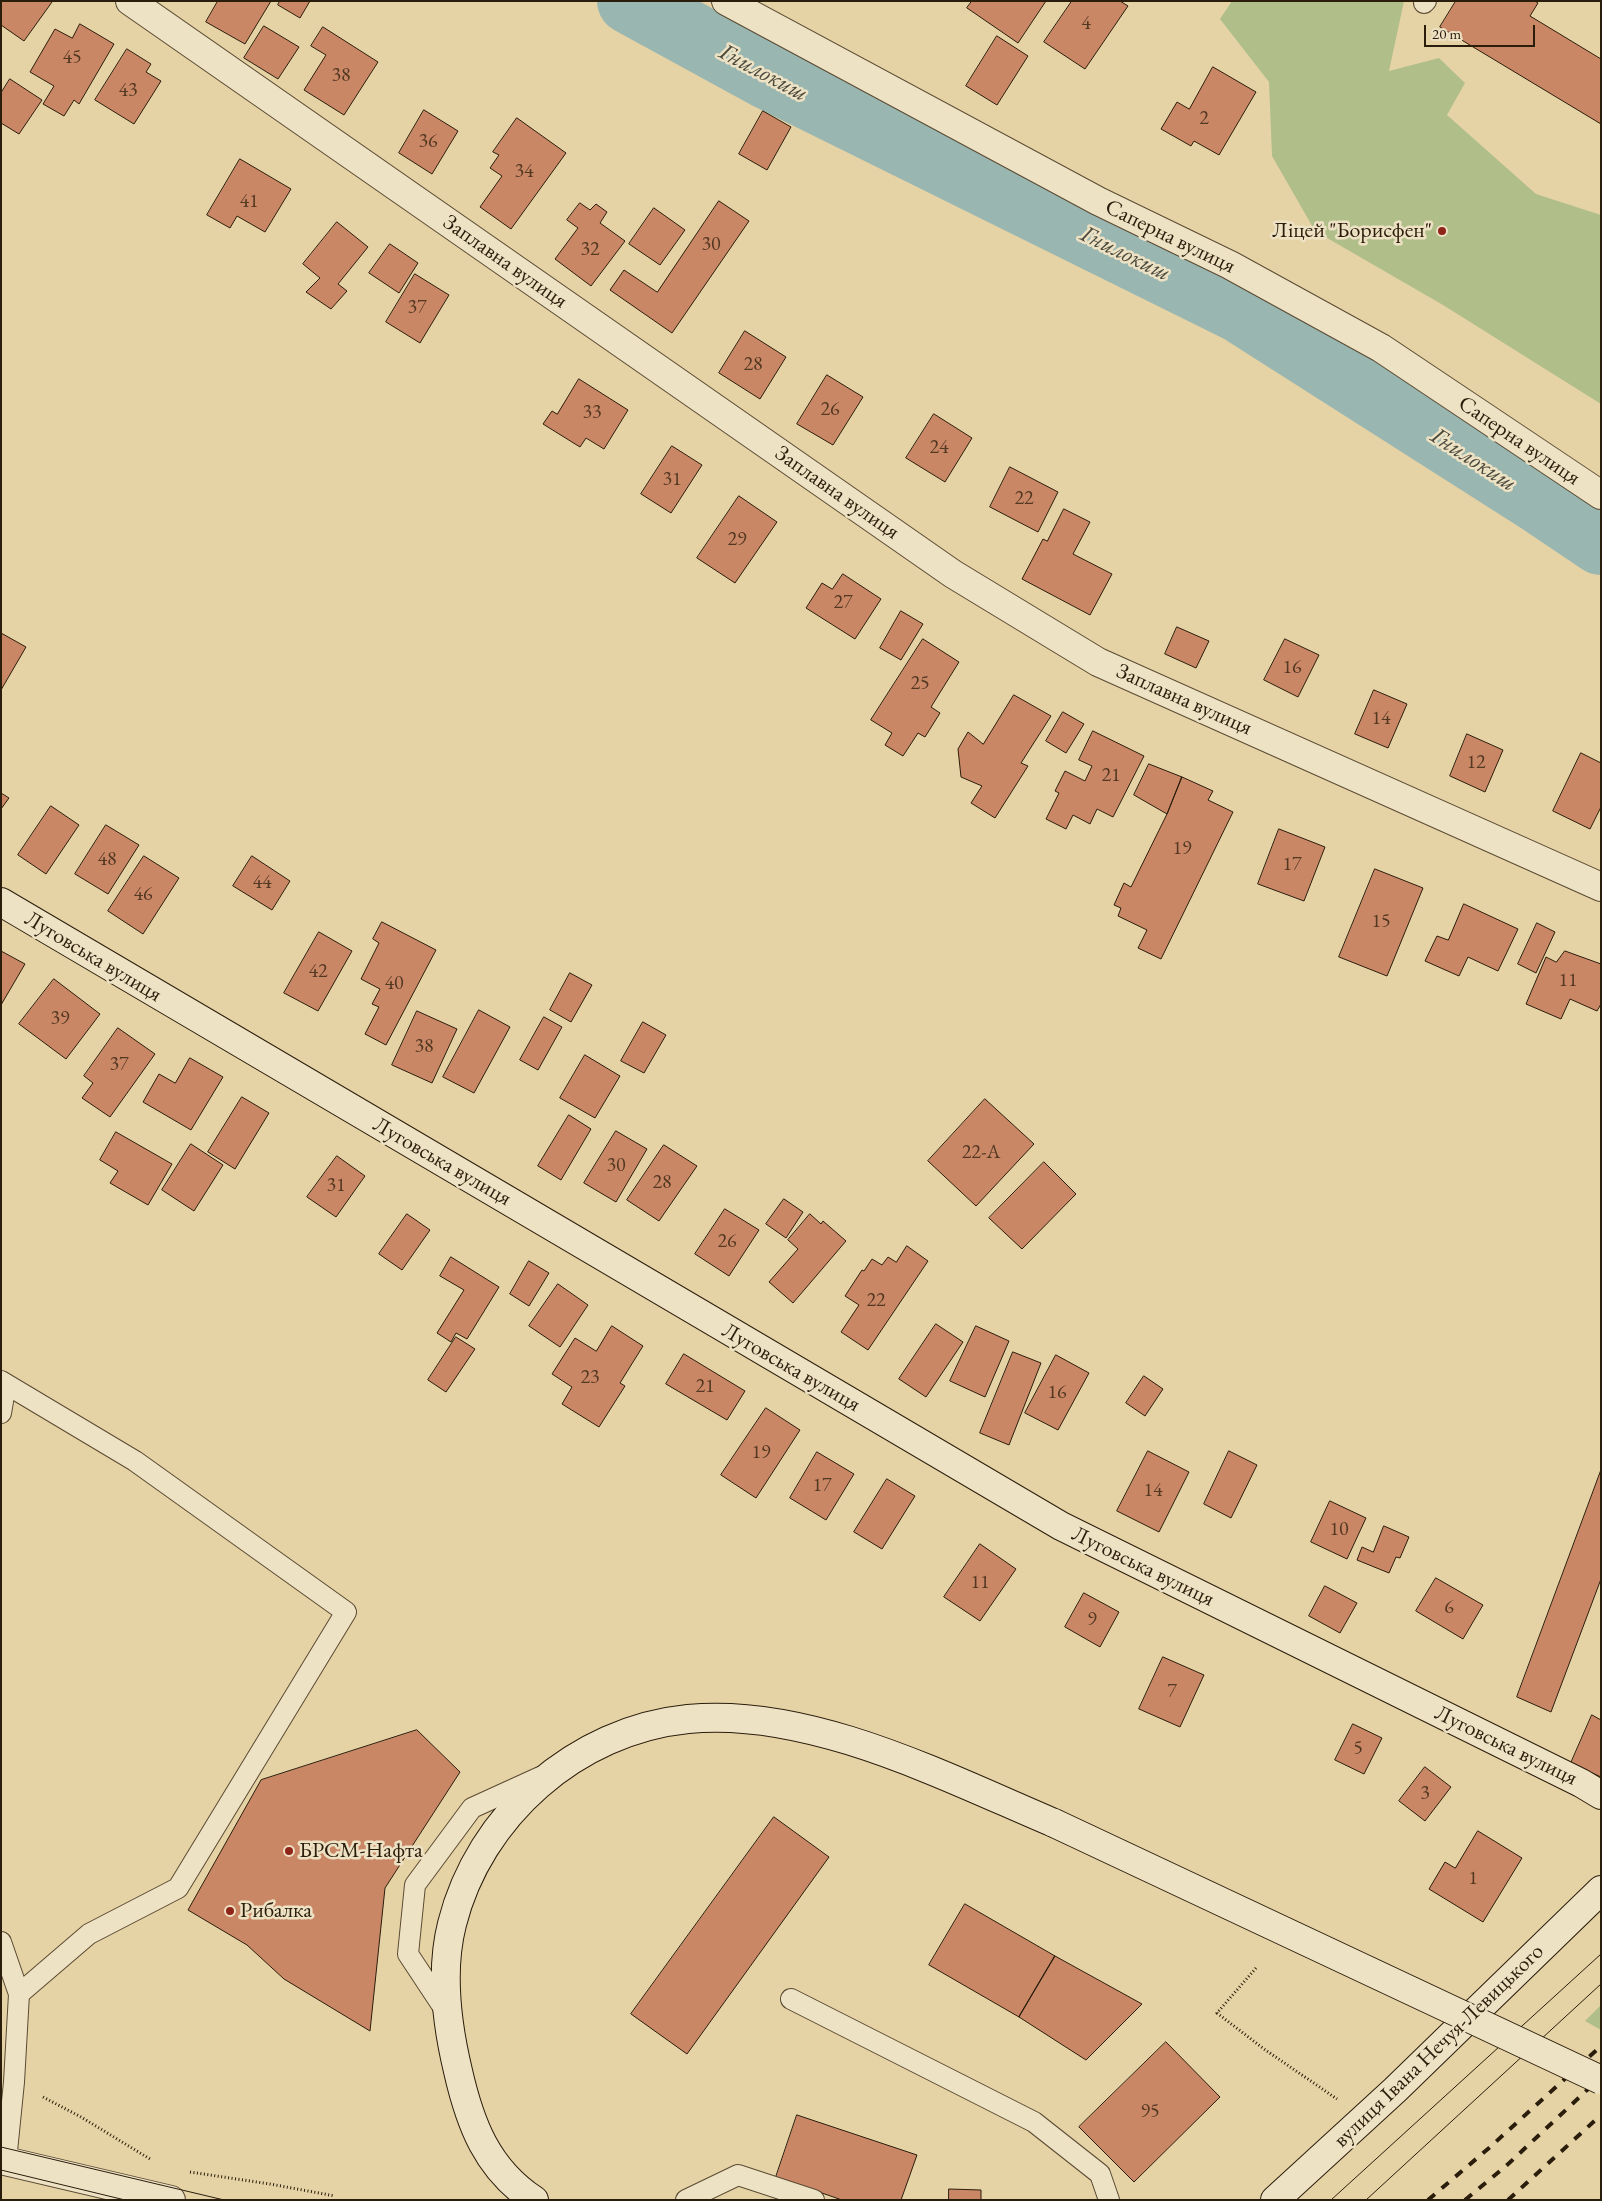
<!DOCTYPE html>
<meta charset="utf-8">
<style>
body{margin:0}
#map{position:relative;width:1602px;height:2201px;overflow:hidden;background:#e5d3a6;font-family:"EB Garamond",serif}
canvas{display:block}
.frame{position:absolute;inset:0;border:2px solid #2b1d0b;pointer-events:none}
.scale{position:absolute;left:1424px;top:25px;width:111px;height:22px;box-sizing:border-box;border:2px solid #2b1d0b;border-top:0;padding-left:6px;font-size:15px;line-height:18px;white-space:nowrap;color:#2b1d0b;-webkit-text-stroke:4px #eee2c5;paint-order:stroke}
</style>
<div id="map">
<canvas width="1602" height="2201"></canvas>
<div class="frame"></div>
<div class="scale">20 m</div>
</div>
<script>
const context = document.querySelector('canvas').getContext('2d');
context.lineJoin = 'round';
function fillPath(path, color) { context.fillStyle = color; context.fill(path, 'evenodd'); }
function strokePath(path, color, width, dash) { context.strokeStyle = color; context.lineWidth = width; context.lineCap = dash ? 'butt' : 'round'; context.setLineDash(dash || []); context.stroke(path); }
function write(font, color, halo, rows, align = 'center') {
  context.font = font + ' "EB Garamond",serif'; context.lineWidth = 5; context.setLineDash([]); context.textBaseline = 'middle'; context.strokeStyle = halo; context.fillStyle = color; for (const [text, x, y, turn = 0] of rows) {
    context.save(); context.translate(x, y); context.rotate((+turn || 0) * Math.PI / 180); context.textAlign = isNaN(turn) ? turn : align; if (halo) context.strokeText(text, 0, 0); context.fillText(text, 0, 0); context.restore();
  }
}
const green = new Path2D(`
 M1232 1H1404L1389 71 1439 58 1465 83 1447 115 1536 194 1601 215V404L1443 305 1315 231 1272 156 1269 82 1220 19Z
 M1601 2005V2030L1585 2021Z`);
const river = new Path2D(`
 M630 1 769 77 1240 310 1543 503 1601 542`);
const building = new Path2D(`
 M1 1H52V2L24 41 1 25Z
 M218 1H271L245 44 206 22Z
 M280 1H310L300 18 278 5Z
 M972 1H1046L1018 43 967 8Z
 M1072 1H1120L1128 6 1085 69 1044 42Z
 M1456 1H1535L1538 3 1530 16 1601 59V124L1440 27Z
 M80 24 114 44 79 104 74 100 64 116 43 104 54 86 30 72 55 29 72 38Z
 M264 26 299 47 278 79 244 58Z
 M323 27 378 62 344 115 304 90 326 55 311 46Z
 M997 36 1028 56 997 105 966 86Z
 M127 49 151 64 146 72 161 81 134 124 95 100Z
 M1213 67 1256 92 1219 155 1194 141 1191 146 1161 129 1177 102 1189 109Z
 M10 79 42 100 19 134 1 123V93Z
 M424 110 458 131 432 174 399 153Z
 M763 111 791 127 767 170 739 154Z
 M517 118 566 153 511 229 480 207 502 176 490 168 499 155 493 152Z
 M240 159 291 189 265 232 237 216 230 228 207 215Z
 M719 201 749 221 672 333 610 290 624 270 657 292Z
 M580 203 590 210 596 204 607 212 600 223 625 241 591 286 555 259 578 228 567 220Z
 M654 208 685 230 660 265 629 244Z
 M337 222 368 247 338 284 347 291 331 309 306 292 320 278 303 264Z
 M390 244 418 263 399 293 369 273Z
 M415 274 449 295 420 343 386 322Z
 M745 331 786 357 760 399 719 373Z
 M827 375 863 397 833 445 797 424Z
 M579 379 628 410 604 449 586 438 580 447 543 424 552 411 557 414Z
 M934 414 972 438 945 482 906 458Z
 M672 446 702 465 671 513 641 494Z
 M1010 467 1058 492 1038 532 990 507Z
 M739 496 777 522 735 583 697 558Z
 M1064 509 1090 522 1073 554 1112 574 1090 615 1022 579 1043 539 1047 541Z
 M843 574 881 599 855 639 806 608 822 583 832 589Z
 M901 611 923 624 901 660 880 648Z
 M1177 627 1209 641 1196 668 1165 654Z
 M1 633 26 647 1 690Z
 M923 639 959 662 931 707 940 713 925 737 918 733 903 756 885 745 892 733 871 720Z
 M1285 639 1319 655 1298 697 1264 680Z
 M1374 690 1407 704 1388 748 1355 734Z
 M1014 695 1051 716 1021 763 1028 766 995 818 971 803 982 786 961 777 958 749 968 732 983 744Z
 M1063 712 1084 724 1066 753 1046 741Z
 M1093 731 1144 756 1113 817 1097 809 1090 824 1073 815 1066 829 1046 819 1059 793 1055 791 1065 771 1085 781 1092 766 1079 760Z
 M1467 734 1503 750 1485 792 1450 776Z
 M1581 753 1601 763V807L1590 829 1553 811Z
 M1149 764 1182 777 1167 814 1134 795Z
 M1182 777 1213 791 1208 800 1233 812 1161 959 1138 948 1147 930 1118 916 1121 908 1114 905 1124 883 1131 887 1167 814Z
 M1 793 9 798 1 809Z
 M51 806 79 825 46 874 18 855Z
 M106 825 139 845 108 894 75 874Z
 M1279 829 1325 847 1304 901 1258 884Z
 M144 856 179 878 143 934 108 911Z
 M252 856 290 881 272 910 233 886Z
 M1375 869 1423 888 1387 976 1339 957Z
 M1464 904 1518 929 1498 971 1468 957 1459 976 1425 961 1437 936 1448 940Z
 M382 922 436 950 386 1045 365 1034 379 1007 372 1004 380 989 361 979 379 943 373 939Z
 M1537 923 1555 932 1536 973 1518 964Z
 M319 932 352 951 318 1011 284 993Z
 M1 951 25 964 1 1005Z
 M1565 951 1601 964V1004L1597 1011 1570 999 1561 1019 1526 1004 1546 957 1556 962Z
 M570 973 592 985 571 1022 550 1010Z
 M54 979 100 1014 66 1059 19 1024Z
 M479 1010 510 1027 474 1093 443 1077Z
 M417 1011 457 1029 432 1083 392 1065Z
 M544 1017 562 1027 538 1070 520 1060Z
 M643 1022 666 1035 644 1073 621 1061Z
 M118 1028 155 1054 110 1117 82 1098 93 1083 84 1076Z
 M585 1055 620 1076 595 1118 560 1098Z
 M190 1058 223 1077 191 1130 143 1102 159 1074 175 1083Z
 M242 1097 269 1113 235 1169 208 1152Z
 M985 1099 1034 1144 976 1206 928 1161Z
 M569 1115 591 1129 561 1180 538 1166Z
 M616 1131 647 1149 616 1202 584 1183Z
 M116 1132 172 1164 148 1205 110 1183 118 1171 100 1160Z
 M191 1144 223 1165 194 1211 162 1190Z
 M664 1145 697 1166 659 1221 627 1200Z
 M337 1156 365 1176 336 1217 307 1197Z
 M1044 1162 1076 1194 1022 1249 989 1218Z
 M784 1199 803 1212 786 1238 766 1224Z
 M725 1209 759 1230 729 1276 695 1254Z
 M407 1214 430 1230 402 1270 379 1254Z
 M810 1214 821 1224 823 1221 846 1241 793 1303 769 1282 798 1249 788 1240Z
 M907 1246 928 1261 868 1350 841 1332 859 1305 845 1296 862 1270 864 1271 872 1259 882 1265 888 1257 896 1262Z
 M451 1257 499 1287 467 1339 456 1333 451 1342 437 1333 464 1290 440 1276Z
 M529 1261 549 1273 529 1306 510 1294Z
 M558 1284 588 1305 560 1347 529 1326Z
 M936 1324 963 1342 926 1397 899 1379Z
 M612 1326 643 1346 620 1383 625 1386 599 1427 562 1404 572 1387 552 1374 575 1338 596 1351Z
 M976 1326 1009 1341 985 1397 950 1381Z
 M456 1337 475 1349 446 1392 428 1380Z
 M1013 1352 1041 1363 1009 1445 980 1433Z
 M684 1354 745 1391 727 1420 666 1384Z
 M1056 1355 1089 1373 1058 1430 1025 1413Z
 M1144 1376 1163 1389 1145 1416 1126 1403Z
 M766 1408 800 1430 756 1498 721 1475Z
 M1148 1451 1189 1472 1159 1532 1117 1511Z
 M1229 1451 1257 1465 1231 1518 1204 1504Z
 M817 1452 854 1474 826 1520 790 1498Z
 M1601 1470V1579L1551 1712 1517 1697Z
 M887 1479 915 1496 882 1549 854 1532Z
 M1330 1501 1366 1518 1347 1559 1311 1542Z
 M1384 1526 1409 1537 1400 1558 1396 1557 1389 1573 1357 1560 1362 1547 1373 1552Z
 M980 1544 1016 1569 980 1621 944 1597Z
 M1436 1578 1483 1605 1463 1639 1416 1611Z
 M1325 1586 1357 1603 1340 1633 1309 1616Z
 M1084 1593 1119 1612 1100 1647 1065 1627Z
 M1163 1657 1204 1675 1180 1727 1139 1709Z
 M1592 1715 1601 1720V1777L1571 1763Z
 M1353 1724 1382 1738 1364 1774 1335 1760Z
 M417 1730 460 1772 385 1888 370 2031 284 1979 247 1945 188 1910 261 1780Z
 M1425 1767 1451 1787 1425 1821 1399 1801Z
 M774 1817 829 1857 687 2054 631 2014Z
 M1478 1831 1522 1858 1483 1922 1429 1889 1445 1862 1455 1868Z
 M965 1904 1055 1956 1019 2017 929 1965Z
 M1055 1956 1142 2004 1086 2060 1019 2017Z
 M1166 2042 1220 2097 1134 2182 1079 2127Z
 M797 2115 917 2155 901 2200H842L776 2177Z
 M949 2189 981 2190V2200H949Z`);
const path = new Path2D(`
 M1256 1968 1217 2013 1264 2049 1337 2099
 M43 2097 81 2117 150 2159
 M190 2172 270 2184 335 2196`);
const lane = new Path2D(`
 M1424 3 1426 1
 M1 1381 6 1384 1 1413
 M6 1384 135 1461 346 1612 178 1888 89 1934 19 1994
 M1 1942 19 1994 14 2082 6 2161
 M791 1999 1034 2122 1100 2174 1109 2200
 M447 2013 408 1954 415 1885 472 1808 540 1777
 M686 2200 738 2175 814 2200`);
const street = new Path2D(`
 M130 1 953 574 1098 662 1601 887
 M726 1 1098 201 1230 265 1381 348 1601 495
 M1 2160 171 2200`);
const secondary = new Path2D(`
 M1 902 1061 1526 1581 1783 1601 1795
 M534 2200C487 2169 470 2124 458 2071 447 2025 440 1971 452 1924 479 1816 576 1730 688 1719 810 1707 945 1777 1054 1823
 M1275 2200 1395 2090 1601 1890`);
const tram = new Path2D(`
 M1 2147 224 2200
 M1 2170 125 2200
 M1331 2200 1601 1954
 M1366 2200 1601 1984`);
const rail = new Path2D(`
 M1428 2200 1489 2148 1601 2046
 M1465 2200 1506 2166 1601 2077
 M1508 2200 1601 2115`);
const secondaryBridge = new Path2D(`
 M1054 1823 1601 2080`);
const markers = [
 [1442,231,5,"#8f2418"],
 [289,1851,5,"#8f2418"],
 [230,1911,5,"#8f2418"]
];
const numberNames = [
 ["4",1086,24],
 ["45",72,58],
 ["38",341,76],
 ["43",128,91],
 ["2",1204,119],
 ["36",428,142],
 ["34",524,172],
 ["41",249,202],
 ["30",711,245],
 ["32",590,250],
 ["37",417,308],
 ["28",753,365],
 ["26",830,410],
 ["33",592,413],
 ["24",939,448],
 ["31",672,480],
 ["22",1024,499],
 ["29",737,540],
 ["27",843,603],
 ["16",1292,668],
 ["25",920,684],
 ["14",1381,719],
 ["12",1476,763],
 ["21",1111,776],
 ["19",1182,849],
 ["48",107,860],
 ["17",1292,865],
 ["44",262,883],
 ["46",143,895],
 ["15",1381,922],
 ["42",318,972],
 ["11",1568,981],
 ["40",394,984],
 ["39",60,1019],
 ["38",424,1047],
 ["37",119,1065],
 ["22-А",981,1153],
 ["30",616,1166],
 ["28",662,1183],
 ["31",336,1186],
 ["26",727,1242],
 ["22",876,1301],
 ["23",590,1378],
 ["21",705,1387],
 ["16",1057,1393],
 ["19",761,1453],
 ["17",822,1486],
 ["14",1153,1491],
 ["10",1339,1530],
 ["11",980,1583],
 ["6",1449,1608],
 ["9",1092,1620],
 ["7",1172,1692],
 ["5",1358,1749],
 ["3",1425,1794],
 ["1",1473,1879],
 ["95",1150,2112]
];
const poiNames = [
 ["Ліцей \"Борисфен\"",1432,231,"right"],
 ["БРСМ-Нафта",299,1851],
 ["Рибалка",240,1911]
];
const streetNames = [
 ["Саперна вулиця",1170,237,26],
 ["Заплавна вулиця",505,262,35],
 ["Саперна вулиця",1519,441,34],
 ["Заплавна вулиця",837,493,35],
 ["Заплавна вулиця",1184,700,24],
 ["Луговська вулиця",93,957,31],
 ["Луговська вулиця",442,1162,30],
 ["Луговська вулиця",791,1368,30],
 ["Луговська вулиця",1143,1567,26],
 ["Луговська вулиця",1506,1746,26],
 ["вулиця Івана Нечуя-Левицького",1439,2046,-44]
];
const waterNames = [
 ["Гнилокиш",763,73,28],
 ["Гнилокиш",1125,254,26],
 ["Гнилокиш",1473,460,33]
];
fillPath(green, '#b0be8a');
strokePath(river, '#99b6b1', 66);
fillPath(building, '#ca8766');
strokePath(building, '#2b1d0b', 1);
strokePath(lane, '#5a4a32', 22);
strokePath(street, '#5a4a32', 30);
strokePath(secondary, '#2b1d0b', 30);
strokePath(path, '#2b1d0b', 3, [1, 2.5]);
strokePath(lane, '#eee2c5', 20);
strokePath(street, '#eee2c5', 28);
strokePath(secondary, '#eee2c5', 28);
strokePath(tram, '#2b1d0b', 1);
strokePath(rail, '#2b1d0b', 4, [9, 9]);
strokePath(secondaryBridge, '#2b1d0b', 30, []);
strokePath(secondaryBridge, '#eee2c5', 28);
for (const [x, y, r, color] of markers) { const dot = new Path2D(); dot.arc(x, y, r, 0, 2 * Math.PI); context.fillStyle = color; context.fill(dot); strokePath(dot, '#eee2c5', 2); }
write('20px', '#533822', null, numberNames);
write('22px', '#2b1d0b', '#eee2c5', poiNames, 'left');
write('22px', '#2b1d0b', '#eee2c5', streetNames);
write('italic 24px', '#4c4b3d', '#eee2c5', waterNames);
</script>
